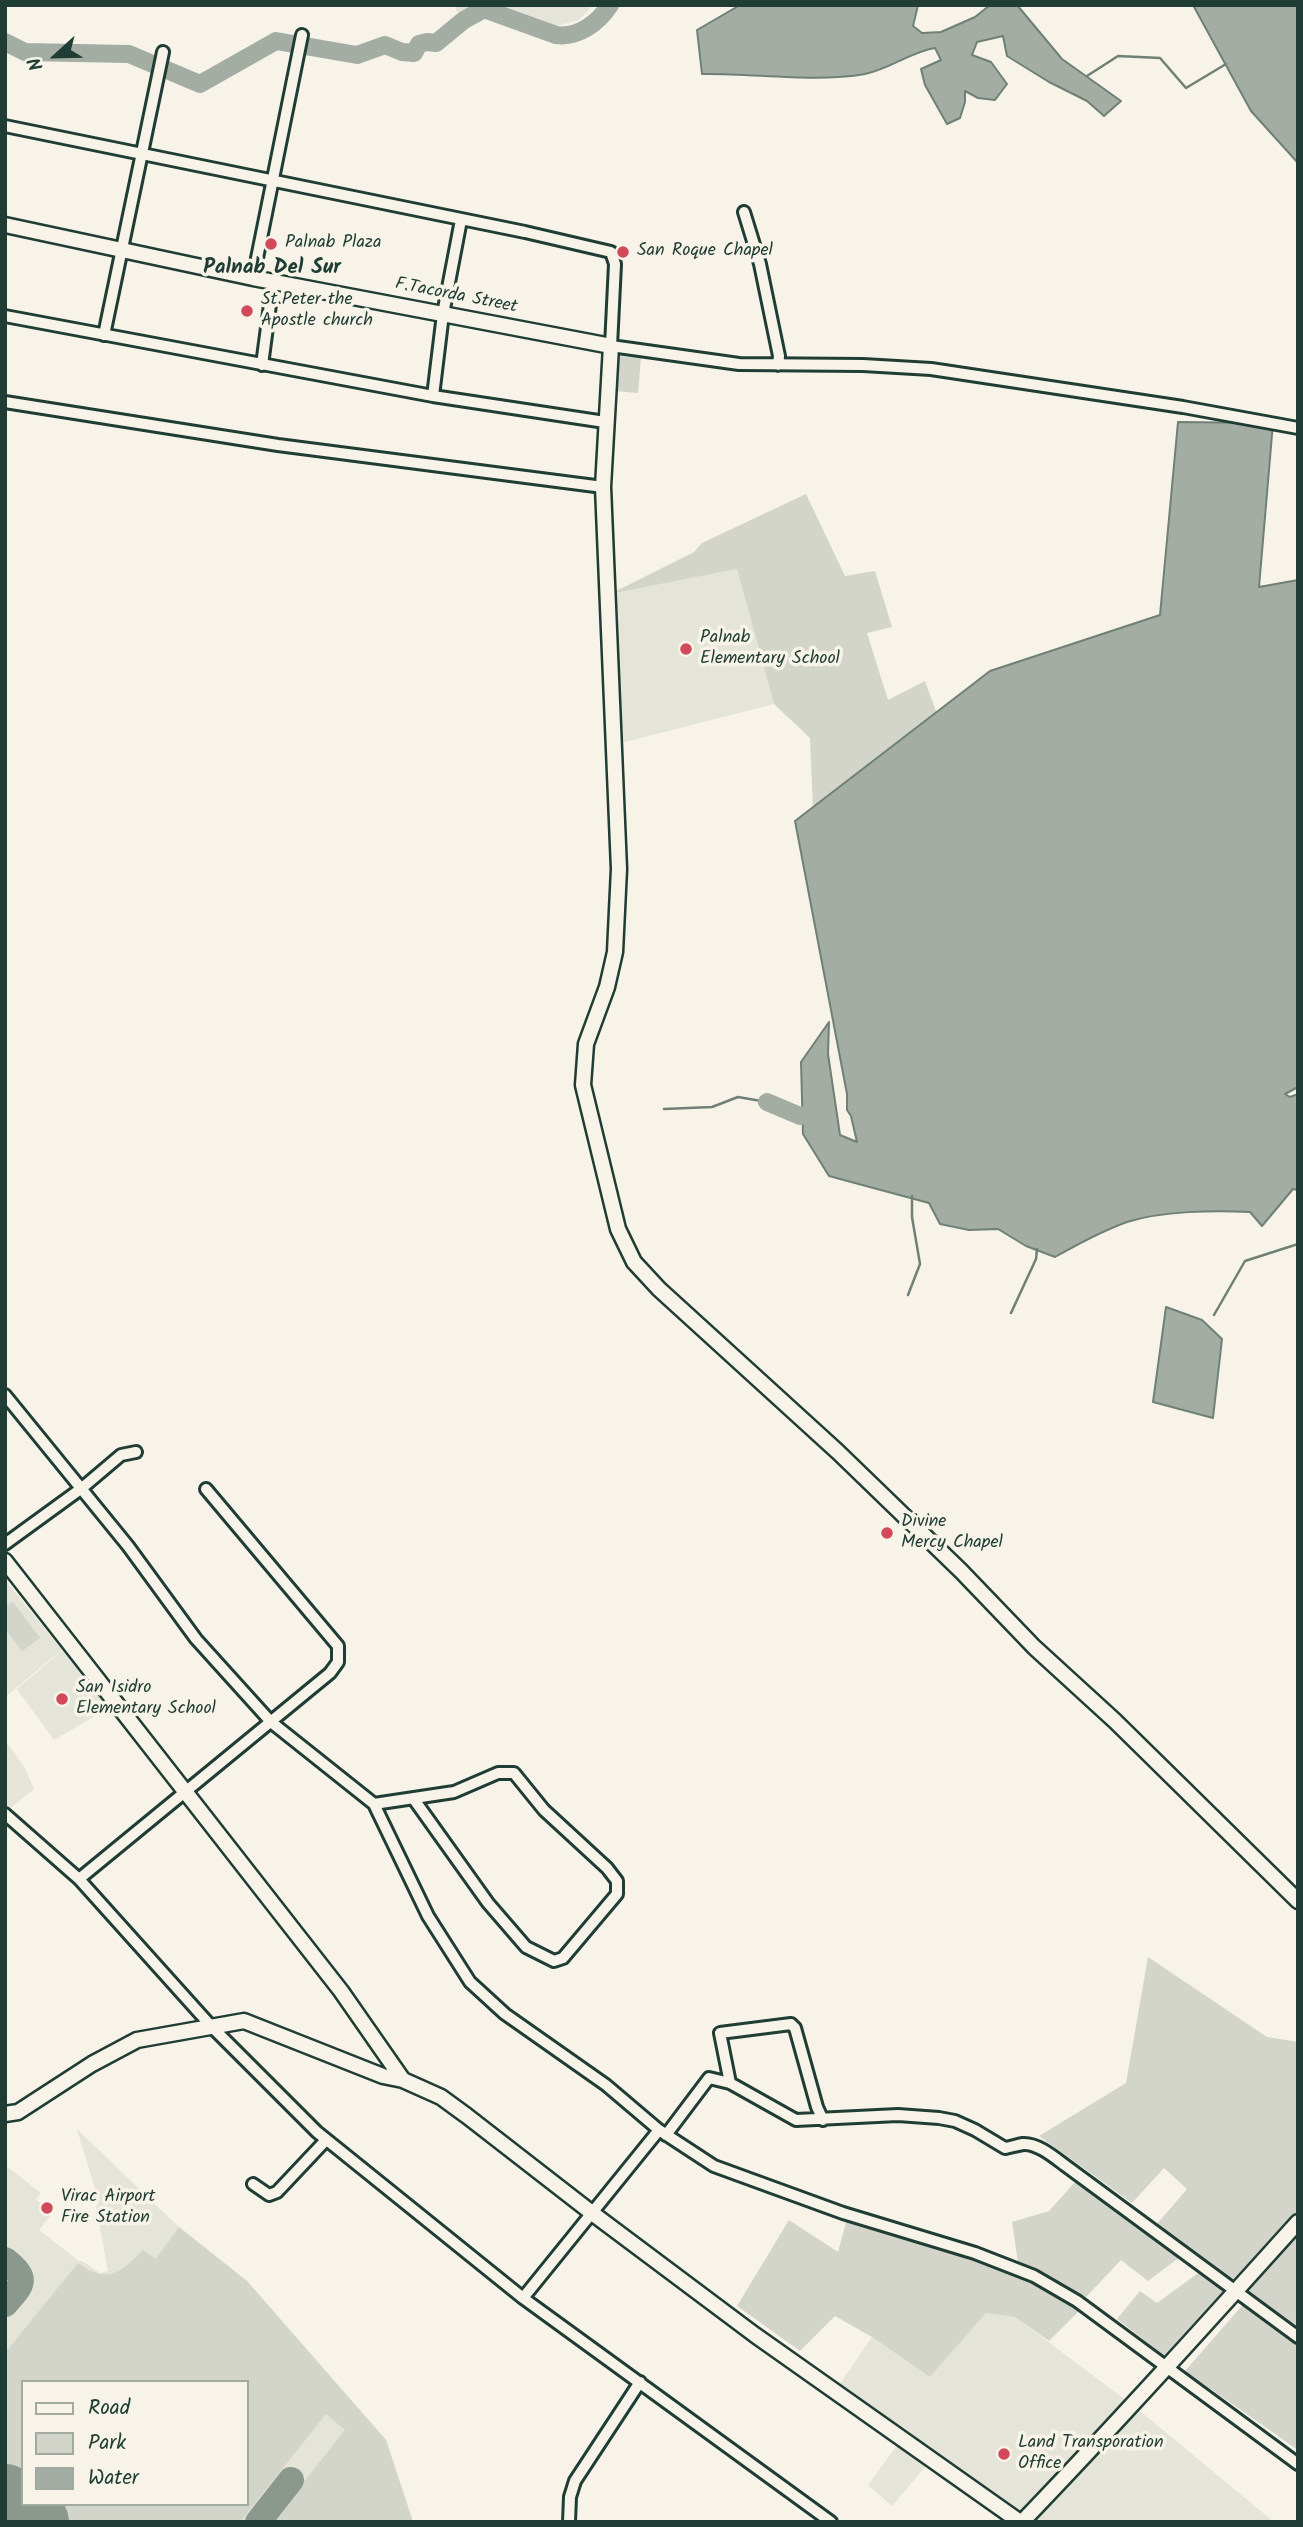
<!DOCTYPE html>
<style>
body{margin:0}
#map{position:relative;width:1303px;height:2527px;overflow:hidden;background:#f7f3e8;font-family:Kalam,sans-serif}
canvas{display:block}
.frame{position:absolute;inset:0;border:7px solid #1f3d34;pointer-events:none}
.legend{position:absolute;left:21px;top:2380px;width:228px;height:126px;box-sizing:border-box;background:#f7f3e8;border:2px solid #a1aaa0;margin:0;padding:9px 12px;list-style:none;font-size:21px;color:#1f3d34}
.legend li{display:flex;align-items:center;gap:14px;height:35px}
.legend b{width:35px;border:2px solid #a1aaa0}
.north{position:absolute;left:21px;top:21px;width:70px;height:70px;-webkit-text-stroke:5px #f7f3e8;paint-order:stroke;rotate:248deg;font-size:19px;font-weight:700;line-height:28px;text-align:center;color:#1f3d34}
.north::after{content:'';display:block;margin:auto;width:24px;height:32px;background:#1f3d34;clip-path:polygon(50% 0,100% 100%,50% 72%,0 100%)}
</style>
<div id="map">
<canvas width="1303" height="2527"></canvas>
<div class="frame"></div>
<ul class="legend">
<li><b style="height:9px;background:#f7f3e8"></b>Road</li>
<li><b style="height:19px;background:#d3d5ca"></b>Park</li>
<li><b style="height:19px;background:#a4ada3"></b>Water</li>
</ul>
<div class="north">N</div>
</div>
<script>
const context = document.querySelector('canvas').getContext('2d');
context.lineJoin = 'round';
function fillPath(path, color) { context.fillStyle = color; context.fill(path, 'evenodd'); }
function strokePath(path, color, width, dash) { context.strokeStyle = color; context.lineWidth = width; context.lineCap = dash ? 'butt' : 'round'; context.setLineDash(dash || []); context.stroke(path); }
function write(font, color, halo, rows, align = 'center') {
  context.font = font + ' Kalam,sans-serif'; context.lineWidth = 7; context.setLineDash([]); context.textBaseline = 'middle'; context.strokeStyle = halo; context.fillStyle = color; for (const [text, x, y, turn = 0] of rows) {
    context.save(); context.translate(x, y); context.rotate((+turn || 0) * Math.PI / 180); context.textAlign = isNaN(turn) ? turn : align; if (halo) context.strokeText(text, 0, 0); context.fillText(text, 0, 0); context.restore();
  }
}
const built = new Path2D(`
 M455 5H593L579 20 553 27 525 23 484 9 457 12Z
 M737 569 774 704 617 744 610 594Z
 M5 1580 62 1650 5 1697Z
 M63 1650 109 1708 54 1740 17 1689Z
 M8 1744 25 1768 34 1789 7 1811 5 1810V1746Z
 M77 2129 179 2227 247 2281 386 2440 413 2522H5V2165L41 2193 36 2200 53 2212 39 2230 79 2261H82L100 2273 108 2271 96 2207 99 2202ZM23 2382H247V2504H23Z
 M986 2313 1015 2317 1127 2401 1019 2515 837 2388 872 2337 930 2377Z
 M1134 2406 1274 2522H1027Z
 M898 2444 925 2467 892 2506 868 2485Z`);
const green = new Path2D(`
 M617 356 641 358 638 393 614 391Z
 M806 494 845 576 875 571 892 627 867 633 888 700 925 681 937 714 813 810 810 738 774 704 737 569 610 594 694 552 702 543Z
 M13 1602 40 1638 22 1651 5 1629V1607Z
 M1148 1957 1267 2037 1298 2042V2218L1237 2286 1157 2224 1187 2189 1164 2168 1132 2203 1039 2136 1126 2083Z
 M1076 2181 1180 2257 1148 2281 1121 2260 1086 2297 1018 2262 1012 2222 1049 2211Z
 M848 2215 1034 2276 1084 2306 1049 2341 1015 2317 986 2313 930 2377 872 2337 835 2316 800 2351 737 2306 789 2220 838 2252Z
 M1298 2226V2450L1185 2371 1247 2300 1238 2293 1175 2364 1117 2319 1140 2291 1157 2303 1201 2271 1237 2292Z
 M179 2227 247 2281 386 2440 413 2522H272L345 2430 326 2414 240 2522H71L50 2504H247V2382H23V2483L5 2469V2353L78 2263C108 2285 120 2273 143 2250L156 2259Z`);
const water = new Path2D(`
 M740 5H918L913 26 922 33 941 32 975 17 990 5H1017L1062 59 1121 101 1104 116 1087 101 1049 82 1007 56 1003 36 977 42 972 55 991 62 1007 84 995 100 978 98 965 91V102L960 118 947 124 925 85 921 69 941 60 935 48C910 52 890 69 865 74 815 83 753 73 702 74L697 30Z
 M1193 5H1298V163L1251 111Z
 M1178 422 1273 423 1259 587 1298 580V1087L1285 1094 1290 1097 1298 1094V1190L1293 1189 1262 1226 1250 1212C1214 1210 1162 1211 1127 1222 1102 1231 1078 1244 1055 1257L1026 1246 998 1229 969 1230 940 1224 929 1203 829 1176 803 1134 801 1062 829 1022 828 1054 840 1135 857 1142 851 1116 847 1110V1094L795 821 990 671 1160 615Z
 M1166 1307 1202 1320 1222 1339 1213 1418 1153 1402Z`);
const stream = new Path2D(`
 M1087 76 1118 56 1160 58 1186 88 1226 64
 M664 1109 712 1107 738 1097 767 1102
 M908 1295 920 1264 912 1217V1196
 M1011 1313 1036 1259 1037 1249
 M1214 1315 1245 1261 1298 1244`);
const river = new Path2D(`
 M5 42 25 52 129 54 200 84 276 41 357 55 385 45 402 52 414 53 419 44 427 42 436 43 464 20 484 9 556 35C578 38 598 23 610 5
 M767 1102 800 1116 811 1114 821 1126`);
const taxiway = new Path2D(`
 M5 2260C29 2279 23 2284 5 2304
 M258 2522 291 2480`);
const runway = new Path2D(`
 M5 2497 36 2522`);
const street = new Path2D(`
 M5 126 525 232 611 252 615 264 611 346 739 364 863 365 931 369 1183 407 1298 428
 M744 212 760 264 779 356 778 365
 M253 278 302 35
 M5 316 433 396 605 422
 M104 335 163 52
 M262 365 273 282
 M433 396 443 314 461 220
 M5 402 278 445 603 487
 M5 1395 128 1546 196 1639 271 1722 374 1804 428 1916 470 1982 505 2014 606 2085 659 2130 714 2166 843 2213 975 2253 1034 2276 1077 2301 1298 2464
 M5 1544 82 1488 121 1455 136 1452
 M374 1804 454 1792 498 1773H514L544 1810 607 1868 617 1881V1894L563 1958 554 1961 526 1947 488 1903 413 1798
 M5 1814 79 1879 211 2026 317 2132 523 2298 831 2522
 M79 1879 330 1673 338 1662V1646L206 1489
 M730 2083 720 2033 791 2024 795 2028 817 2107 823 2120
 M666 2135 709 2078 730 2083 796 2120 898 2115 939 2118 955 2121 975 2130 1005 2148C1011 2147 1017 2145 1023 2144 1038 2143 1055 2158 1066 2166L1298 2337
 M253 2184 269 2195 277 2192 326 2140
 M523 2298 659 2130
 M569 2522 570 2497 575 2481 640 2382`);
const secondary = new Path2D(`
 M5 225 253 278 611 346 603 487 619 869 615 952 607 987 586 1044 583 1085 618 1229 634 1262 659 1289 838 1452 961 1571 1034 1647 1115 1721 1298 1901
 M5 1561 341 1991 403 2080
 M5 2114 18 2112 92 2064 137 2040 244 2021 383 2076 403 2080 441 2097 467 2116 592 2213 755 2335 1020 2522
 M1022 2522C1116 2424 1207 2323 1298 2222`);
const markers = [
 [271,244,7,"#d1495b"],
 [623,252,7,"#d1495b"],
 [247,311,7,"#d1495b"],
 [686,649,7,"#d1495b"],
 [887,1533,7,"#d1495b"],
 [62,1699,7,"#d1495b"],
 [47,2208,7,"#d1495b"],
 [1004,2454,7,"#d1495b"]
];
const poiNames = [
 ["Palnab Plaza",285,244],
 ["San Roque Chapel",637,252],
 ["St.Peter the",261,301],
 ["Apostle church",261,322],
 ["Palnab",700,639],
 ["Elementary School",700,660],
 ["Divine",901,1523],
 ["Mercy Chapel",901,1544],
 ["San Isidro",76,1689],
 ["Elementary School",76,1710],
 ["Virac Airport",61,2198],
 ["Fire Station",61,2219],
 ["Land Transporation",1018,2444],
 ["Office",1018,2465]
];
const streetNames = [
 ["F.Tacorda Street",456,297,11]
];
const quarterNames = [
 ["Palnab Del Sur",272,269]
];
fillPath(built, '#e5e4d9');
fillPath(green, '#d3d5ca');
fillPath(water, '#a4ada3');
strokePath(water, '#6f8077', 2);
strokePath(stream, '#6f8077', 2.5);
strokePath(river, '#a4ada3', 18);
strokePath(taxiway, '#8b988e', 26);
strokePath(runway, '#8b988e', 66);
strokePath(street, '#1f3d34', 16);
strokePath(secondary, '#1f3d34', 19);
strokePath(street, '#f7f3e8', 10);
strokePath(secondary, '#f7f3e8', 14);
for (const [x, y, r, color] of markers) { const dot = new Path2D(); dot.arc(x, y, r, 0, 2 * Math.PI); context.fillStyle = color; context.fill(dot); strokePath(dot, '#f7f3e8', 2.5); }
write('18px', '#1f3d34', '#f7f3e8', poiNames, 'left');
write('18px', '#1f3d34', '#f7f3e8', streetNames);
write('bold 21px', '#1f3d34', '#f7f3e8', quarterNames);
</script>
